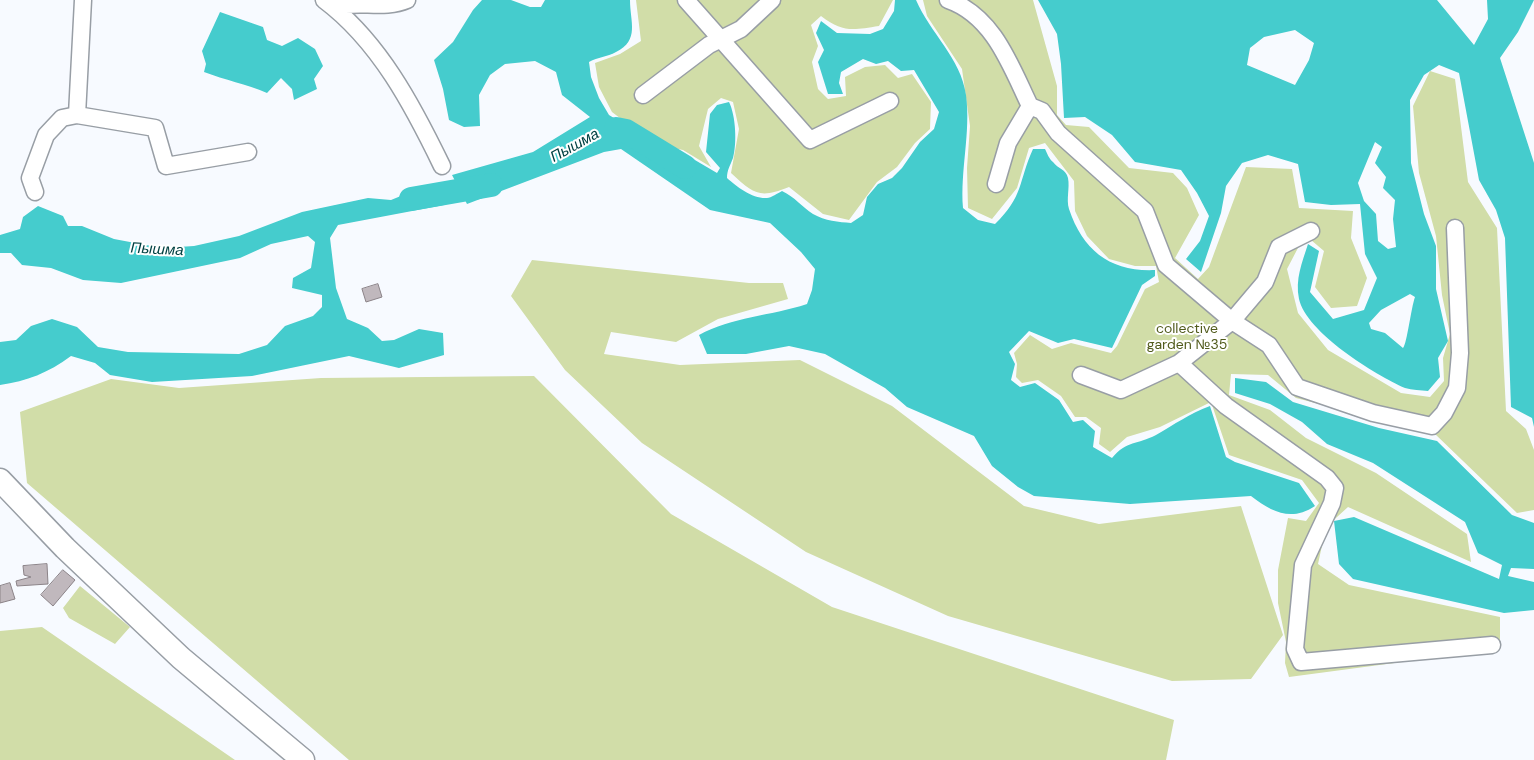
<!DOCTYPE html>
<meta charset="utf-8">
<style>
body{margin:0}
canvas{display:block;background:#f7faff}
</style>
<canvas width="1534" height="760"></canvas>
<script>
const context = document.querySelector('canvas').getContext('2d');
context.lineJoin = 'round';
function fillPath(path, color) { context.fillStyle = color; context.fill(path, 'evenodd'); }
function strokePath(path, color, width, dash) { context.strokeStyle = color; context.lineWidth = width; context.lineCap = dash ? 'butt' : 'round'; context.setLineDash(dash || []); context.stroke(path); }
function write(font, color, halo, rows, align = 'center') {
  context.font = font + ' "DM Sans",sans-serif'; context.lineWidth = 4; context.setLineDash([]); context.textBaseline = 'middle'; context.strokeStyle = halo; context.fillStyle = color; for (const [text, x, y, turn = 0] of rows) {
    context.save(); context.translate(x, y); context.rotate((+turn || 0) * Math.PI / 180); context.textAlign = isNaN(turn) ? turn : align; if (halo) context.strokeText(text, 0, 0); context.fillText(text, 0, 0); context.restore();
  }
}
const green = new Path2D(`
 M636 0H893L879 26C853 30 843 33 821 16L811 25 818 46 812 62 818 89 828 99 846 96 845 77 865 67 885 65 898 78 912 74 931 102 930 129 915 143 897 167 877 182 849 220 823 214 789 187C759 199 754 194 731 173L739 129 733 102 721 98 708 109 699 146 711 167 683 150 654 144 612 112 599 87 595 63 620 54 641 41Z
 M923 0H1033L1057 86V115L1066 125 1089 127 1129 168 1173 173 1187 188 1199 215 1175 258 1198 279 1209 267 1246 167 1292 169 1299 208 1353 211 1351 238 1367 278 1357 306 1331 308 1315 287 1324 251 1311 240 1299 246 1287 269 1298 313 1328 350 1401 393 1430 397 1444 381 1443 358 1450 334 1442 295 1436 236 1419 173 1413 106 1430 71 1455 79 1468 182 1497 228 1506 411 1526 429 1534 450V510L1517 513 1435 434 1296 398 1268 375 1231 374 1229 395 1270 410 1306 438 1376 473 1467 534 1471 562 1348 507 1326 527 1318 564 1349 585 1500 617V649L1289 677 1285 663 1286 642 1278 603V570L1288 518 1306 521 1319 503 1302 480 1229 455 1211 402 1160 427 1127 437 1110 452 1099 444 1101 428 1086 417H1075L1061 396 1038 380 1022 383 1016 377 1017 364 1014 353 1030 335 1052 349 1071 343 1111 353 1117 346 1145 289 1159 282 1156 266H1135L1109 259 1087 236 1075 211 1074 181 1045 143 1029 148 1017 188 992 219 968 208 967 168 970 126 962 69 927 16Z
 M532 260 749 283H783L788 299 718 319 676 342 611 332 604 354 680 365 800 360 892 406 1024 506 1099 524 1241 506 1283 635 1251 679 1172 681 948 616 806 552 642 443 565 370 511 296Z
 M534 376 671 514 832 607 1174 720 1166 760H349L27 483 20 412 111 379 179 388 321 378Z
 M80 586 130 627 115 644 69 618 63 608Z
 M42 627 235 760H0V631Z`);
const water = new Path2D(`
 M482 0H511L530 7H541L545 0H630C630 22 640 40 616 52 607 57 598 57 589 62L591 77 599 98 609 115 622 123 654 150 683 153 717 173 720 168 706 152 710 114 717 105 729 102C736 116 737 144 733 158 730 166 727 170 727 178 737 187 753 199 767 198 771 198 778 193 782 191 795 197 802 207 813 214 825 221 839 222 851 223L863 215 867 197 878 184 892 178 902 168 920 142 934 129 939 112 914 70 901 71 888 61 876 64 863 59 841 72 839 83 843 94H828L818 62 824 50 816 33 821 21 837 33 870 34 883 29 894 11 895 0H916C930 33 961 58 966 95 971 133 960 170 963 208L978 220 995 224C1024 196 1018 182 1033 149H1045C1047 153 1049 159 1053 162 1058 169 1066 169 1068 178 1070 188 1066 199 1069 209 1083 251 1111 272 1155 270V276L1142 285 1112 348 1074 339 1058 343 1029 331 1009 352 1015 364 1011 380 1020 387 1035 383 1059 400 1073 422 1083 420 1095 431 1093 447 1112 458C1127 440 1137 445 1156 435 1175 424 1189 414 1210 406L1226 457 1235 462 1299 483 1315 506C1291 522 1272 512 1251 496L1130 504 1034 496 1018 487 992 466 974 436 907 407 885 388 825 354 789 346 746 354H707L699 335C732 317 770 316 807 304L812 290 815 269 801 252 770 223 710 210 621 149 604 152 467 204 452 175 533 152 590 117 562 95 556 72 535 61 505 64 490 75 479 95 480 126 464 127 449 120 443 89 434 60 453 42 473 10Z
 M1038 0H1437L1474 45 1488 19 1487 0H1534L1518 32 1500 58 1534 163V427L1532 418 1511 407 1505 238 1496 210 1479 180 1459 73 1439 65 1424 75 1410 100 1411 163 1424 214 1436 246V289L1448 341 1438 358 1440 377 1428 391C1421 390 1412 390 1405 388 1375 375 1306 332 1299 299 1295 279 1302 263 1308 244L1319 251 1310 292 1333 319 1364 310 1377 278 1365 254 1360 204 1331 205 1305 202 1298 164 1268 155 1242 163 1226 186 1221 213 1201 272 1186 259 1200 241 1209 216 1197 193 1181 170 1135 162 1112 135 1085 117 1064 118 1061 64 1057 34ZM1295 30 1314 43 1309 60 1295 85 1247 65 1250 48 1264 37ZM1375 142 1382 147 1375 163 1386 177 1383 188 1395 200 1393 219 1396 247 1388 249 1378 241 1376 214 1364 201 1358 183ZM1410 294 1415 297C1411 308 1407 343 1403 348L1385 333 1371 329 1369 323 1381 310Z
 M220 12 263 27 267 40 282 46 298 38 315 49 323 66 314 79 317 89 294 100 292 89 281 78 267 93C246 84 225 80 204 72L206 64 202 51Z
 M442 184 444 205 338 225 330 238 336 288 347 319 368 328 382 341 394 340 419 329 443 333 444 355 399 368 349 356 252 376 152 382 110 375 95 363 71 356C48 373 27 381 0 385V342L16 340 31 326 52 319 77 327 98 347 128 352 239 354 267 345 285 326 313 316 322 307V295L292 288 293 278 311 268 315 242 308 236 271 244 240 258 121 283 83 280 51 268 22 265 11 253H0V235L20 229 23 217 38 206 63 216 68 226H82L114 239 162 248 194 246 239 236 302 212 368 198 391 200 413 191Z
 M1235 378 1266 382 1293 402 1379 428 1437 441 1512 515 1534 523V569L1511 568 1508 576 1534 582V610L1504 613 1353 579 1339 564 1334 521 1354 517 1499 579 1502 565 1478 553 1465 522 1373 463 1327 444 1302 422 1270 404 1235 393Z`);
const river = new Path2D(`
 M616 129 626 131 685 167
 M411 199 491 185`);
const building = new Path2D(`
 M378 284 382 297 366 302 362 289Z
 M47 564 48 584 17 586 16 581 31 577 24 575 23 566Z
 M63 570 75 580 53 606 41 595Z
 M10 583 15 599 0 603V586Z`);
const street = new Path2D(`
 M324 0C379 41 413 106 442 166
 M686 0 810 140 890 101
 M948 0C994 16 1011 67 1030 106L1042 111 1058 133 1145 211 1166 265 1232 321 1269 345 1297 387 1373 413 1432 426 1444 413 1457 388 1460 353 1455 228
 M334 7C358 0 384 10 407 0
 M643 95 709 45 741 29 772 0
 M77 115 83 0
 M996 184 1008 143 1030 106
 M35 192 30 178 46 135 62 118 77 115 155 128 166 166 248 152
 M1179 363 1226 406 1327 478 1335 488 1332 503 1303 565 1295 649 1301 662 1492 645
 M1081 375 1121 390 1179 363 1232 321 1265 282 1279 247 1311 231`);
const secondary = new Path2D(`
 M0 480 65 548 181 658 303 760`);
const parkNames = [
 ["collective",1187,329],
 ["garden №35",1187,345]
];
const waterNames = [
 ["Пышма",575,146,-29],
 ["Пышма",157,250,3]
];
fillPath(green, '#d1dda8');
fillPath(water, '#45cccd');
strokePath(river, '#45cccd', 24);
fillPath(building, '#c0b8bd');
strokePath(building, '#8b8388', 1);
strokePath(street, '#989ea5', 19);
strokePath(secondary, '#989ea5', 25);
strokePath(street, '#fff', 16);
strokePath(secondary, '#fff', 22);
write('14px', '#515b1c', '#fff', parkNames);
write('italic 15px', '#014142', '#fff', waterNames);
</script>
